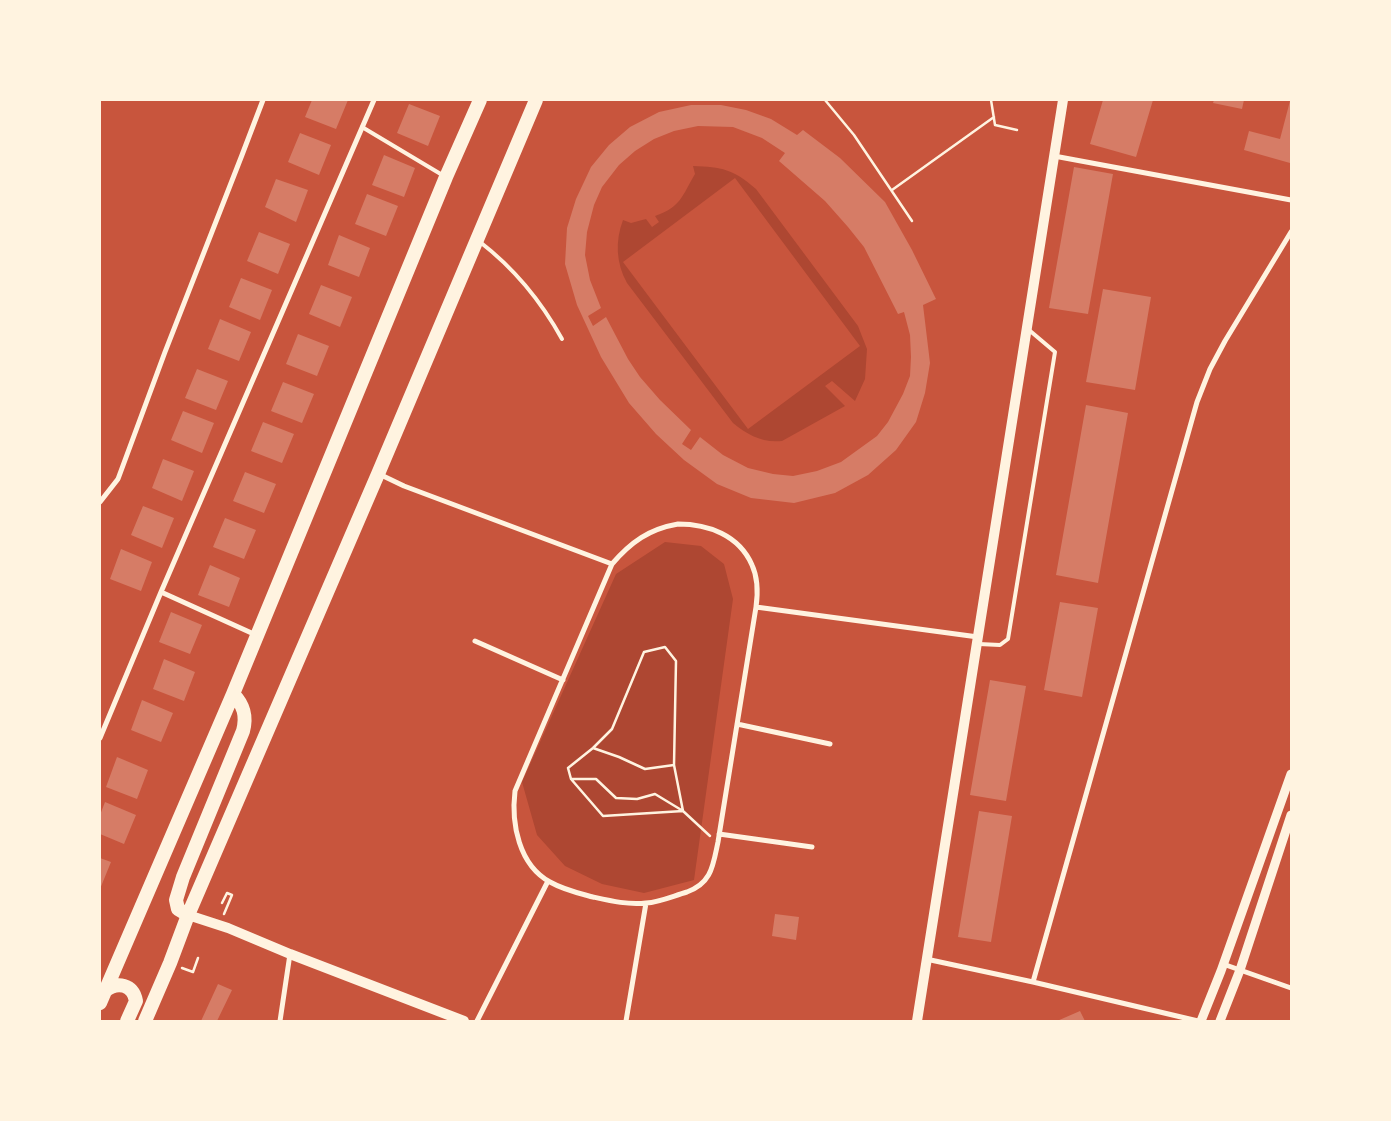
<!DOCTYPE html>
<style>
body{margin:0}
#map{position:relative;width:1391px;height:1121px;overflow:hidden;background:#c8553d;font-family:Mulish,sans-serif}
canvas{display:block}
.frame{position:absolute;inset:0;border:101px solid #fff3e0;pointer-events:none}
</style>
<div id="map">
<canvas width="1391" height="1121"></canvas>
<div class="frame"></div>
</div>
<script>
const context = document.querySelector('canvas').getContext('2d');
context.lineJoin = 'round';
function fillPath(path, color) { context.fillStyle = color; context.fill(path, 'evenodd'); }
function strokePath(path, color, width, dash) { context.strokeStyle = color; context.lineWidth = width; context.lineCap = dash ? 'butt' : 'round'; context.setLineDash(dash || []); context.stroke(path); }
const green = new Path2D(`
 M693 166C722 167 733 169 756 189L858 326 867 349 865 379 855 401 832 381 825 386 845 406 782 441C762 443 748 435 733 423L627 283C616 263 615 241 623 220L631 223 646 219 652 227 659 222 655 216C681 207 682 196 695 174ZM735 178 860 346 748 429 623 262Z
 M665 542 701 546 724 564 733 599 694 880 644 893 602 884 565 866 537 835 522 782 616 574Z`);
const building = new Path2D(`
 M312 100H348L336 129 305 117Z
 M1103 100H1153L1136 157 1090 144Z
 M1214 100H1244L1242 109 1213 103Z
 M1290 101V163L1244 150 1249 131 1280 139Z
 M409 104 440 116 428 146 397 133Z
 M691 105H721L746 110 771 119 797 135 803 130 840 158 885 202 912 250 934 295 936 299 923 305 930 363 925 393 916 422 896 450 868 475 835 493 794 503 751 498 717 484 684 460 656 434 629 403 601 357 577 305 565 264 567 228 576 199 591 167 609 145 630 127 659 112ZM698 126 733 127 762 138 785 153 779 161 825 201 848 227 864 247 898 314 904 312 910 335 911 357 910 376 903 394 888 422 877 436 841 462 817 471 793 476 773 474 748 468 723 455 700 437 691 450 682 444 691 430 660 400 640 377 628 359 606 317 593 326 588 316 601 308 590 280 585 255 587 232 594 205 602 187 619 165 635 151 654 139 674 131Z
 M300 133 331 145 319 175 288 162Z
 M384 155 415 168 404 197 372 185Z
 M1074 167 1113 174 1088 314 1049 308Z
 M276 179 308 190 296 222 265 207Z
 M367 194 398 206 386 236 355 224Z
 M259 232 290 244 278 274 247 261Z
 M339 235 370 248 359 277 328 265Z
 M241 278 272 290 260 320 229 307Z
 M321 285 352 297 340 327 309 314Z
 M1103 289 1151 297 1135 390 1086 382Z
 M220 319 251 332 239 361 208 349Z
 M298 334 329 346 317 376 286 364Z
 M197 369 228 381 216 410 185 398Z
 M283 382 314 394 302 423 271 411Z
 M1086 405 1128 413 1098 583 1056 575Z
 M183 411 214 423 202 453 171 440Z
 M263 422 294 434 282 463 251 451Z
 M163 459 194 471 182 501 152 488Z
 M245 472 276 484 264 513 233 501Z
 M143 506 174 518 162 548 131 535Z
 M225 518 256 530 244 559 213 547Z
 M121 549 152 562 141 591 110 579Z
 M210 565 240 578 229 607 198 595Z
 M1060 602 1098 608 1082 697 1044 690Z
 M171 612 202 625 190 654 159 642Z
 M164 659 195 672 184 701 153 689Z
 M990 680 1026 686 1006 801 970 795Z
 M142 700 173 713 161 742 131 730Z
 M117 757 148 770 137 799 106 787Z
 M105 802 136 815 124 844 100 834V815Z
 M979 811 1012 816 991 942 958 937Z
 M100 858 111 862 100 889Z
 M775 914 799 917 796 940 772 936Z
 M218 984 232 990 217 1021H201Z
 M1080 1011 1085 1021H1057Z`);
const path = new Path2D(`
 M825 100 854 135 912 221
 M991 100 995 125 1017 130
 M892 190 994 117
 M665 647 676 661 674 765 683 811 603 816 571 779 568 768 593 748 612 729 644 652Z
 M593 748 619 757 645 769 674 765
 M571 779H596L616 798 637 799 655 794 683 811 710 836
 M222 903 227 893 232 895 224 914
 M182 968 193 972 198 958`);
const service = new Path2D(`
 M362 127 444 176
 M480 242C515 269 541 301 562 339
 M979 644 1000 645 1008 639 1055 352 1029 330`);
const minor = new Path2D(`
 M1054 156 1291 200
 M379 474 404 486 612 564
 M100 502 118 479 165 352 242 155 263 100
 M678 524C708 524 739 535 752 565 758 578 758 593 756 607L718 842C713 865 712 883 687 892 673 896 660 902 646 903 628 905 611 901 593 897 578 893 564 890 550 882 519 865 511 824 515 791L612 564C631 542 649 529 678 524Z
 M161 592 256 635
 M756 607 978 637
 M475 641 563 680
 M737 724 830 744
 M100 738 161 592 374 100
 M719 834 812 847
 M926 959 1033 982 1198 1021
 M1223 964 1291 988
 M1033 982 1197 402 1210 369 1225 341 1291 232
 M280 1021 290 954
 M477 1021 548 881
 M626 1021 646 903`);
const tertiary = new Path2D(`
 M1201 1021 1221 971 1291 774
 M1220 1021 1240 970 1291 815`);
const secondary = new Path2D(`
 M188 915 228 928 290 954 464 1021
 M917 1021 1063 100`);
const trunk = new Path2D(`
 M188 915 178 909 176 900 183 877 243 731C247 716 244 705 233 694
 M105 991C117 981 133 984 136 1001L127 1021
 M100 1003 233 694 446 177 480 100
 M145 1021 170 963 188 915 378 474 536 100`);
fillPath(green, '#ae4732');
fillPath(building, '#d67c66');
strokePath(path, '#fff3e0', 2.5);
strokePath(service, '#fff3e0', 4);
strokePath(minor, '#fff3e0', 5);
strokePath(tertiary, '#fff3e0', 9);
strokePath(secondary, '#fff3e0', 10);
strokePath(trunk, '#fff3e0', 14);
</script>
